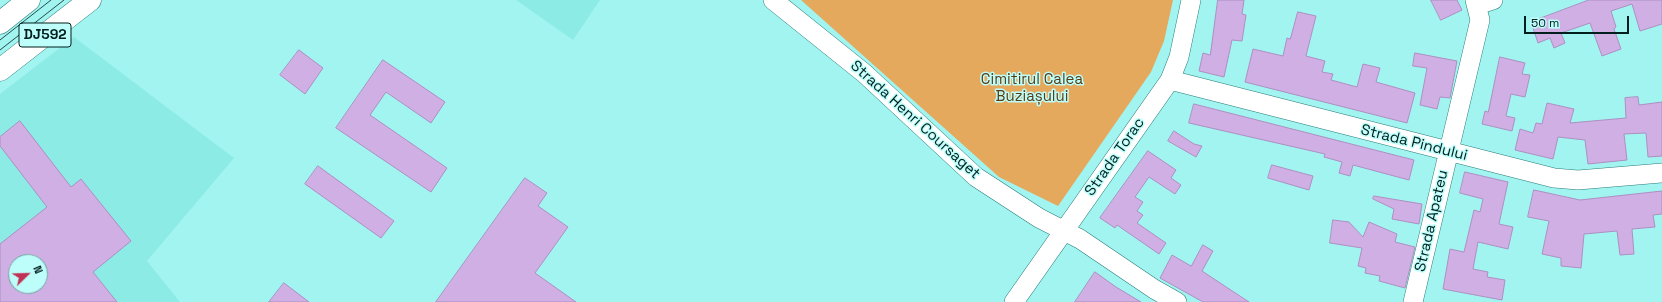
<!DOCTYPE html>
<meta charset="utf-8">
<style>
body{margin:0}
#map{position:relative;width:1662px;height:302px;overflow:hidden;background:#a2f4f0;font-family:"Space Grotesk",sans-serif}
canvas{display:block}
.north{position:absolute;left:8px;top:254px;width:40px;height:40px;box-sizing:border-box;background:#befefa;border:1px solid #72a4a2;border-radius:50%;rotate:67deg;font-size:11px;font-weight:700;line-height:16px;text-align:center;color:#001e1d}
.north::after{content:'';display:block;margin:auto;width:14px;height:18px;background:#c13154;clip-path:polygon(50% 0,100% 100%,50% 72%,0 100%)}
.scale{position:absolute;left:1524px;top:16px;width:105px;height:18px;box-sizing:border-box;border:2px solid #001e1d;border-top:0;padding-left:5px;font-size:12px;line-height:14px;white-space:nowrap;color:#001e1d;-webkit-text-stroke:3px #befefa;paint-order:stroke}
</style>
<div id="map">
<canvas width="1662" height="302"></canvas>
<div class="north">N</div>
<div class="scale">50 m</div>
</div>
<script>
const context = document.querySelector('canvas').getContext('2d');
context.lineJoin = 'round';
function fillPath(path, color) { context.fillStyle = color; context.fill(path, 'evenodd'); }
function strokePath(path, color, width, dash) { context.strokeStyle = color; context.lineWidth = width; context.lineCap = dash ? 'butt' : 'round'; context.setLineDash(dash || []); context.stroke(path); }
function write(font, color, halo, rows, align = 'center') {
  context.font = font + ' "Space Grotesk",sans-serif'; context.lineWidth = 3; context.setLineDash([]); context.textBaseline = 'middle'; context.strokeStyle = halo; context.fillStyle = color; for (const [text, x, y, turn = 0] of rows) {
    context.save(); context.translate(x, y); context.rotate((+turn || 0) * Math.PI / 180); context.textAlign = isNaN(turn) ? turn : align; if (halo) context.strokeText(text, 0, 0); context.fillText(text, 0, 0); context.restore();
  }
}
const built = new Path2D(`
 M516 0H600L573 40Z
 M74 37 234 158 147 261 180 302H0V94ZM16 262H40V286H16Z`);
const green = new Path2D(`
 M801 0H1173L1164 41 1151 72 1058 206 999 177Z`);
const building = new Path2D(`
 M1218 0H1244L1242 14 1246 15 1242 41 1232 40 1224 77 1199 71 1203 53 1210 55Z
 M1431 0H1457L1462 10 1441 20Z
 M1589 0H1662V24L1640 31 1632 4 1611 11 1616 27 1614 29 1621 49 1602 56 1590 23 1561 33 1565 43 1554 48 1550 38 1538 43 1531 22Z
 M1298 12 1316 16 1306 56 1325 61 1322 72 1333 74 1331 80 1357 87 1363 64 1380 68 1376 82 1415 93 1407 123 1245 82 1253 49 1283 56 1287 38 1290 39Z
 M299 50 323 68 305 94 280 75Z
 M1415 53 1457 61 1450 98 1440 97 1437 109 1420 105 1427 68 1413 66Z
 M1500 57 1525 63 1522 74 1530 75 1525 97 1511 94 1506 116 1515 118 1512 131 1482 124 1485 111 1488 112Z
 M383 60 445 102 431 123 386 92 370 115 447 168 431 192 336 128Z
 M1638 97 1639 105 1662 102V156L1648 157 1646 133 1624 134 1627 160 1588 164 1585 140 1558 137 1553 159 1515 150 1520 129 1533 133 1536 123 1542 124 1547 103 1574 109 1570 123 1626 118 1625 98Z
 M1194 104 1414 160 1409 180 1353 165 1350 176 1339 173 1342 162 1324 157 1325 154 1189 123Z
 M20 121 71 187 81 179 131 241 93 272 117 302H0V244L47 207 0 146V137ZM16 262H40V286H16Z
 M1174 131 1194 144 1202 146 1196 157 1168 141Z
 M1148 151 1176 170 1171 178 1181 185 1175 194 1149 177 1135 197 1143 202 1137 211 1143 215 1137 223 1166 243 1159 254 1117 225 1115 228 1100 218Z
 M1272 165 1313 176 1309 190 1268 178Z
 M318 166 394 221 381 238 305 184Z
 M1465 172 1508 182 1499 224 1513 227 1508 249 1478 242 1473 269 1488 272 1487 277 1505 280 1502 300 1443 289 1450 249 1464 252 1474 210 1480 212 1483 199 1460 193Z
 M525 178 547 193 538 206 568 227 535 273 576 302H436Z
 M1534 190 1580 200 1662 191V214L1653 215 1655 227 1632 229 1634 254 1620 255 1617 231 1584 234 1581 268 1561 266V258L1542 254 1549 221 1528 217Z
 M1374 196 1422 204 1419 224 1392 219 1394 209 1373 199Z
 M1333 220 1349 222 1363 237 1369 222 1397 234 1395 242 1415 247 1405 288 1379 281 1380 276 1365 273 1366 268 1358 266 1362 248 1330 243Z
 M1203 245 1213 251 1202 271 1249 302H1203L1160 278 1172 255 1191 266Z
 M1095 272 1116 287 1141 302H1075Z
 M284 283 309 302H269Z`);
const minor = new Path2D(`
 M773 0 864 73 976 177 1039 218 1080 239 1154 289 1177 302
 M1477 5 1493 0
 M1170 80 1554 178 1578 180 1662 173
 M1014 302 1170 80 1179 57 1191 0
 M1413 302 1480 20 1475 0`);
const major = new Path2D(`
 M0 23 29 0
 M0 70 90 0`);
const tram = new Path2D(`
 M0 40 51 0
 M0 50 64 0`);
const shields = [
 [45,35,52]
];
const shieldNames = [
 ["DJ592",45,35]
];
const parkNames = [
 ["Cimitirul Calea",1032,80],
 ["Buziașului",1032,97]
];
const streetNames = [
 ["Strada Henri Coursaget",915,120,42],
 ["Strada Pindului",1414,143,14],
 ["Strada Torac",1115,157,-55],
 ["Strada Apateu",1432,221,-77]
];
fillPath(built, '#8debe6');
fillPath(green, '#e4a95d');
fillPath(building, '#cfafe4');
strokePath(building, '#ad8fc1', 1);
strokePath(minor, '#287d7a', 20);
strokePath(major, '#287d7a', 23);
strokePath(minor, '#fff', 19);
strokePath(major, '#fff', 22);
strokePath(tram, '#244e4c', 1);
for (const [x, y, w] of shields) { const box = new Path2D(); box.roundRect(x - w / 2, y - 12, w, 24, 3); context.fillStyle = '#befefa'; context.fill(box); strokePath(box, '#001e1d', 1); }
write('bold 14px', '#001e1d', null, shieldNames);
write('15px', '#583c16', '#befefa', parkNames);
write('15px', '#001e1d', '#befefa', streetNames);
</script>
